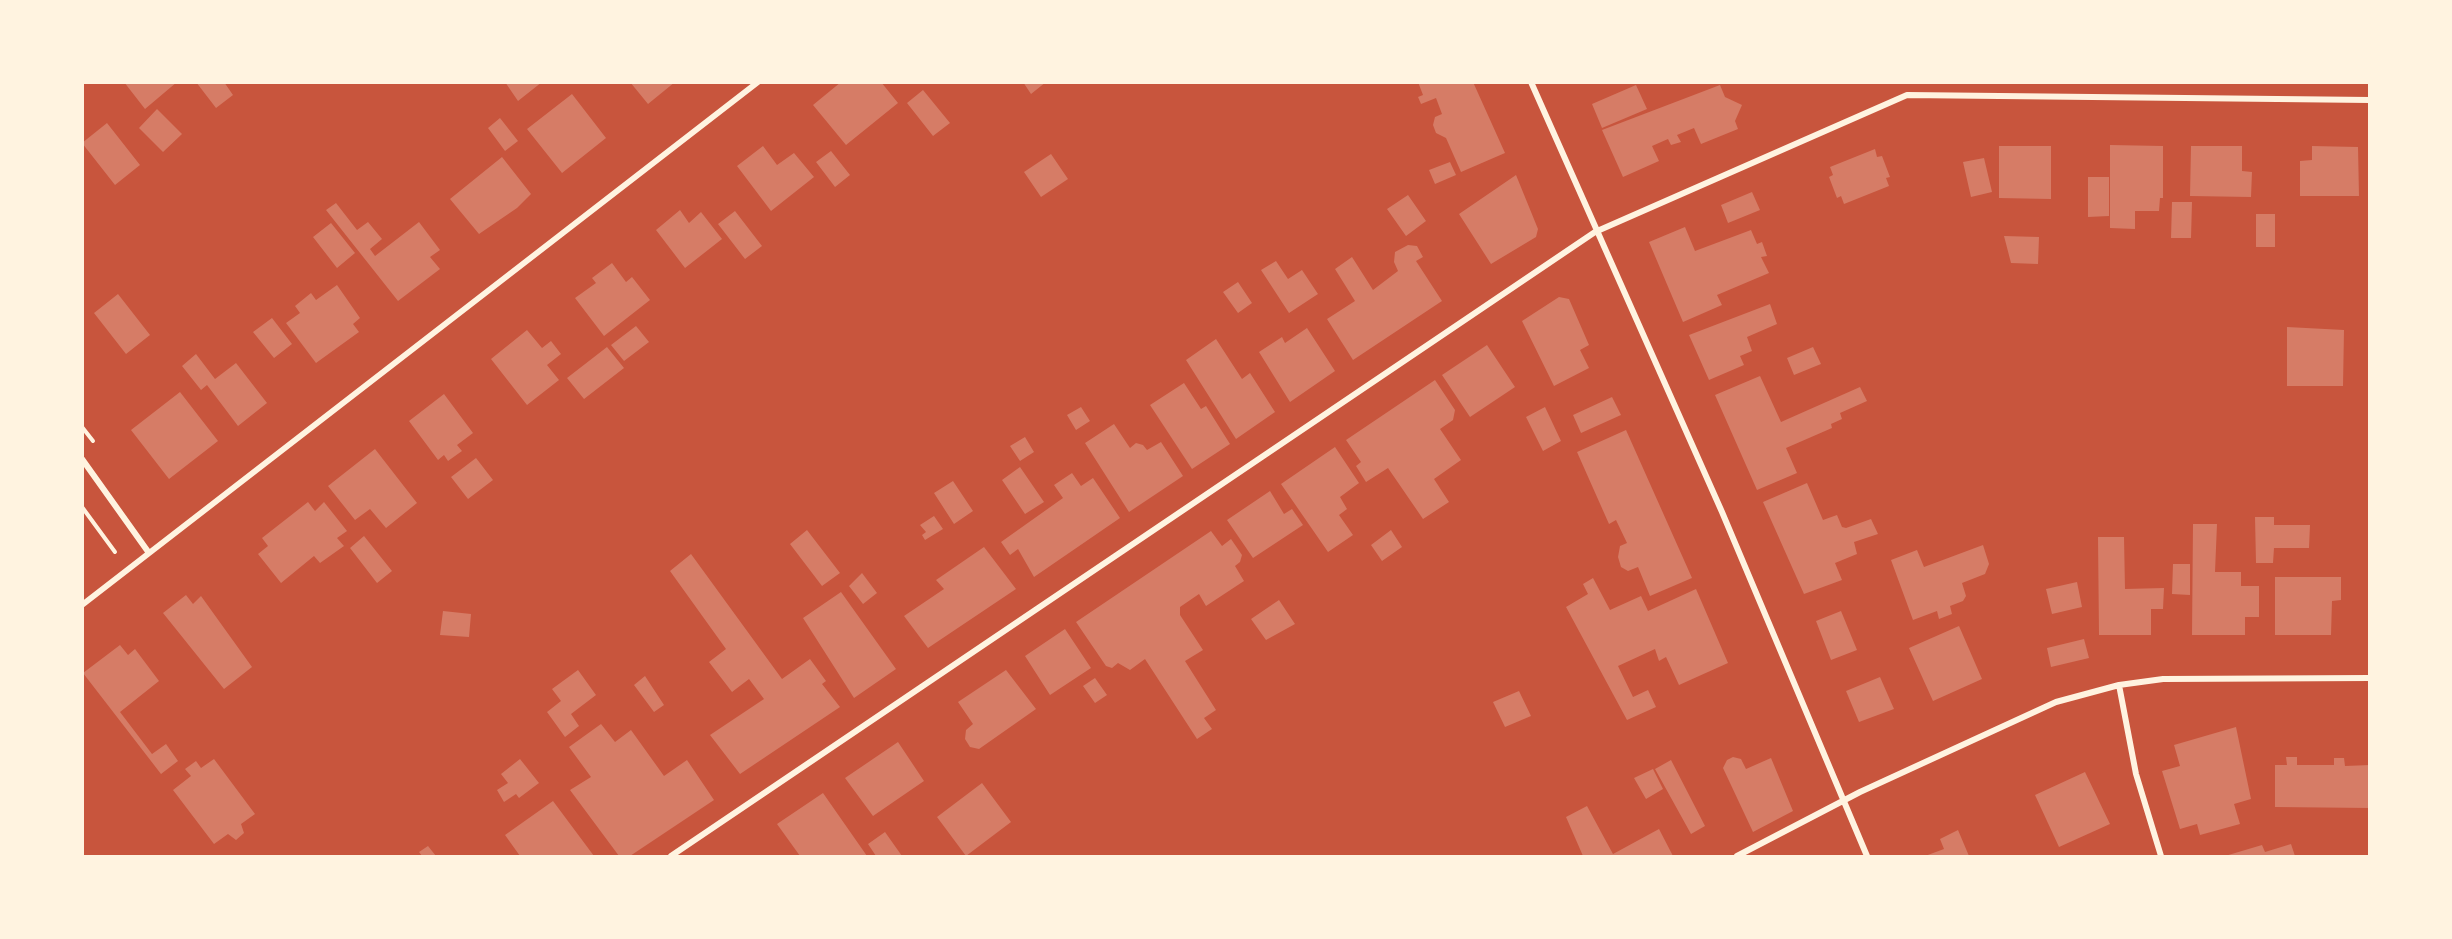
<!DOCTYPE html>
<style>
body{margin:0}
#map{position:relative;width:2452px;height:939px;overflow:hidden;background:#c8553d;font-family:"Archivo Narrow",sans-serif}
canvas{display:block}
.frame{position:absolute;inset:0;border:84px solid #fff3e0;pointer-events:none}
</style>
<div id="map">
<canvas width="2452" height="939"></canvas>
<div class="frame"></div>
</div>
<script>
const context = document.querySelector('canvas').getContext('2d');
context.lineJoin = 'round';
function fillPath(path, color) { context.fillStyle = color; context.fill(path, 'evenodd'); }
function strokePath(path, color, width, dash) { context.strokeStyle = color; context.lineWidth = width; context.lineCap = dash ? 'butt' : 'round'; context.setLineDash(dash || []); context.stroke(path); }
const building = new Path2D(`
 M124 82H177L145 109Z
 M196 82H224L233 95 216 108Z
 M505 82H542L518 101Z
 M630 82H675L648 104Z
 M841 82H881L898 103 846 145 813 105Z
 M1023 82H1046L1031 94Z
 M1418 82H1473L1505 153 1461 172 1446 138 1436 133 1433 125 1435 117 1442 114 1436 98 1421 104 1418 97 1423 95Z
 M1636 85 1647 109 1602 128 1592 104Z
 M1720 85 1725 97 1742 105 1735 121 1738 129 1701 144 1694 128 1677 135 1681 142 1671 145 1668 139 1652 146 1659 161 1623 177 1602 130Z
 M923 90 950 123 933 136 907 103Z
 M572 94 606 138 562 173 527 129Z
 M157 109 182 134 163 152 139 128Z
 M500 118 518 141 505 151 488 128Z
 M107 123 140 165 115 185 82 143Z
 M2110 145 2163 146V198H2160L2159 211H2135V229L2110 228Z
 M763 146 777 165 794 153 814 177 771 211 737 166Z
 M1999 146H2051V199L1999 198Z
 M2191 146H2242V171L2252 172 2251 197 2190 196Z
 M2312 146 2358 147 2359 196H2300V161L2312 160Z
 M1875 149 1877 157 1882 156 1890 177 1886 178 1889 186 1844 204 1841 196 1837 198 1829 177 1833 175 1830 167Z
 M831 151 850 175 835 187 816 162Z
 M1051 154 1068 179 1041 197 1024 172Z
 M502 157 531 194 517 208 479 234 450 199Z
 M1984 158 1992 192 1971 197 1963 162Z
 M1450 162 1456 175 1435 184 1429 170Z
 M1516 175 1538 229 1536 237 1491 264 1459 214Z
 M2088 177H2109V216L2088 217Z
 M1752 192 1760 210 1728 223 1721 205Z
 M1408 195 1426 221 1406 236 1387 209Z
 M2172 202H2192L2191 238H2171Z
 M336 203 357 230 368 222 382 239 370 249 375 256 419 222 440 250 430 257 440 269 398 301 326 210Z
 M680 210 689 223 701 212 722 239 685 268 656 230Z
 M735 211 762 246 745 259 718 224Z
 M2256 214H2275V247H2256Z
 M331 223 355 253 337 268 313 237Z
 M1685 227 1695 251 1751 230 1757 244 1762 242 1767 256 1761 257 1769 273 1717 295 1722 305 1683 322 1649 242Z
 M2004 236 2039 237 2038 264 2011 263Z
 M1408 245 1417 246 1423 257 1416 261 1442 301 1353 360 1327 319 1355 301 1335 269 1352 257 1373 290 1398 271 1394 262 1395 252Z
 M1276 261 1288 279 1302 270 1318 294 1289 313 1261 270Z
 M612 263 626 282 632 277 650 300 604 336 575 298 596 283 592 278Z
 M1238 282 1252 303 1238 313 1223 292Z
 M337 285 360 318 353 324 359 332 316 363 286 323 300 313 295 306 311 293 316 300Z
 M118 294 150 335 126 354 94 313Z
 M1559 297 1569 299 1589 345 1580 350 1589 368 1554 386 1522 321Z
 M1770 304 1777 324 1747 337 1752 351 1740 356 1744 365 1709 380 1689 335Z
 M272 318 292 344 274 358 253 332Z
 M636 326 649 342 624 361 611 345Z
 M2287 327 2344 330 2343 386H2287Z
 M1307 328 1335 371 1290 402 1259 352 1282 337 1285 343Z
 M527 330 542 348 551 341 561 354 547 365 559 380 527 405 491 359Z
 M1216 339 1242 379 1250 373 1275 412 1236 439 1186 360Z
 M1487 345 1515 387 1470 417 1442 375Z
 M607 347 624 368 584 399 567 378Z
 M1813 347 1821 364 1794 375 1787 358Z
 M196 354 215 379 236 363 267 403 238 426 207 385 201 390 182 366Z
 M1760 376 1781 422 1860 387 1867 401 1840 413 1842 419 1831 424 1832 428 1786 448 1797 473 1757 490 1715 395Z
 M1435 380 1455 410 1453 420 1440 429 1461 460 1434 479 1449 502 1423 519 1388 468 1366 482 1356 466 1361 462 1346 440Z
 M1184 383 1201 409 1206 406 1230 444 1192 469 1150 405Z
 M180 392 218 441 169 479 131 430Z
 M444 394 473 433 457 445 462 451 448 461 444 455 438 460 409 421Z
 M1612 397 1621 415 1581 433 1573 415Z
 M1081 407 1090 421 1076 430 1067 415Z
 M1545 407 1561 441 1543 451 1526 417Z
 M1114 424 1130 448 1136 443 1143 445 1147 450 1161 442 1183 476 1129 512 1085 443Z
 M1626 430 1692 578 1650 596 1638 567 1628 571 1621 567 1618 557 1620 546 1627 543 1616 520 1609 524 1577 452Z
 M1025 437 1034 452 1020 461 1010 446Z
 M1335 447 1359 483 1340 497 1347 509 1339 515 1353 535 1328 552 1281 484Z
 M375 449 417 503 386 528 370 509 355 520 328 486Z
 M476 458 493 480 468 499 451 477Z
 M1020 467 1044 502 1025 514 1002 480Z
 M1072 473 1081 486 1093 478 1120 518 1034 577 1018 549 1010 555 1001 542 1063 498 1054 485Z
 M953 481 973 511 954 524 934 493Z
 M1807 483 1823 520 1837 515 1842 527 1846 528 1871 519 1878 534 1854 542 1857 554 1835 563 1842 580 1804 594 1763 502Z
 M1270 491 1284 514 1292 509 1303 525 1253 558 1227 520Z
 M308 502 315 511 324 502 347 531 337 538 344 546 320 563 314 556 281 583 258 554 268 546 262 538Z
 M934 516 943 529 925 540 922 535 926 532 920 525Z
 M2255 517H2274V525H2310L2309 548H2274L2273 563H2256Z
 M2193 524H2217L2215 572H2241V586H2259V617H2245V635H2192Z
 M807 530 840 573 822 586 790 544Z
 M1391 530 1402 547 1382 561 1371 545Z
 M1211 531 1222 546 1231 539 1242 555 1240 562 1235 566 1244 581 1206 606 1199 594 1180 607V615L1203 650 1185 661 1216 710 1204 718 1212 729 1197 739 1145 659 1130 670 1118 663 1112 668 1106 666 1076 622Z
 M364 536 392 571 377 583 350 548Z
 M2098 537H2124L2125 589 2164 588 2163 609H2151V635H2099Z
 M1983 545 1989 564 1985 574 1962 583 1966 596 1963 601 1950 606 1952 614 1939 619 1937 611 1913 620 1891 560 1917 550 1924 567Z
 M984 547 1016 589 928 648 904 616 944 589 936 580Z
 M691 554 782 679 810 659 826 681 822 684 840 707 740 774 710 735 764 699 749 679 732 692 709 662 726 649 670 571Z
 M2173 564H2190V595L2172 594Z
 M862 573 877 593 863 604 849 586Z
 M2275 577H2341V600L2332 601 2331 635H2275Z
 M1593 578 1610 610 1641 596 1648 611 1696 589 1728 663 1679 685 1666 657 1659 661 1655 649 1618 666 1633 697 1648 690 1656 707 1627 720 1566 607 1588 594 1583 584Z
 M2077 582 2082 607 2052 614 2046 589Z
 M841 592 896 669 854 698 803 618Z
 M186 595 193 604 201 596 252 667 224 689 163 613Z
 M1279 600 1295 624 1266 640 1251 619Z
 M443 611 471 614 469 637 440 635Z
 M1841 611 1857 650 1831 660 1816 621Z
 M1959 626 1982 679 1933 701 1909 648Z
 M1065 629 1091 668 1050 695 1025 656Z
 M2084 639 2089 658 2051 667 2047 648Z
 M120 645 128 655 135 649 159 681 120 712 152 754 166 744 178 761 161 774 83 673Z
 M578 670 596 695 571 714 579 726 565 737 547 712 561 701 552 689Z
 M1006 670 1036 709 979 749 970 747 965 739 966 730 973 724 958 702Z
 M645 676 664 705 654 712 634 685Z
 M1880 677 1894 709 1859 722 1846 691Z
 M1095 678 1107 695 1095 703 1083 686Z
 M1519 691 1531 716 1505 727 1493 702Z
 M601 724 615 742 631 730 664 776 687 760 714 800 630 856H619L570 790 591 777 569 747Z
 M2236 727 2251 799 2234 804 2240 824 2200 835 2197 824 2180 829 2162 771 2180 766 2174 745Z
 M898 742 924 781 873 816 845 778Z
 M1733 757 1741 759 1746 769 1771 758 1793 811 1753 832 1723 768 1727 760Z
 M2286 757H2297V765H2334V758H2344L2345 766 2370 765V808L2275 807V765H2287Z
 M214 759 255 814 241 824 244 833 236 840 228 834 214 844 173 790 191 776 185 769 196 761 201 768Z
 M520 759 539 783 519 798 516 794 504 802 497 790 508 783 501 774Z
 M1671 760 1705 826 1691 834 1655 769Z
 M1653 769 1663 789 1646 799 1634 778Z
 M2085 772 2110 824 2059 847 2035 795Z
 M982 783 1011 822 966 856 937 817Z
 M823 793 867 856H800L777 824Z
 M553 801 594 856H520L505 835Z
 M1587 806 1613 854 1659 829 1673 856H1583L1566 817Z
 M1958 830 1969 856H1925L1944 849 1940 839Z
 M885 832 902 856H876L868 844Z
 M2291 844 2295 856H2225L2262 845 2265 852Z
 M428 846 436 856H422L419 852Z`);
const path = new Path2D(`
 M82 427 93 441
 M82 507 115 552`);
const minor = new Path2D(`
 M1531 82 1722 512 1867 856
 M82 459 149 553
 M82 605 758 82
 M2119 685 2136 774 2161 856
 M671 856 1595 232 1907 95 2370 100
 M1737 856 1860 792 2056 702 2119 685 2163 679 2370 678`);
fillPath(building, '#d67c66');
strokePath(path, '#fff3e0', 4);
strokePath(minor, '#fff3e0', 6);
</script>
